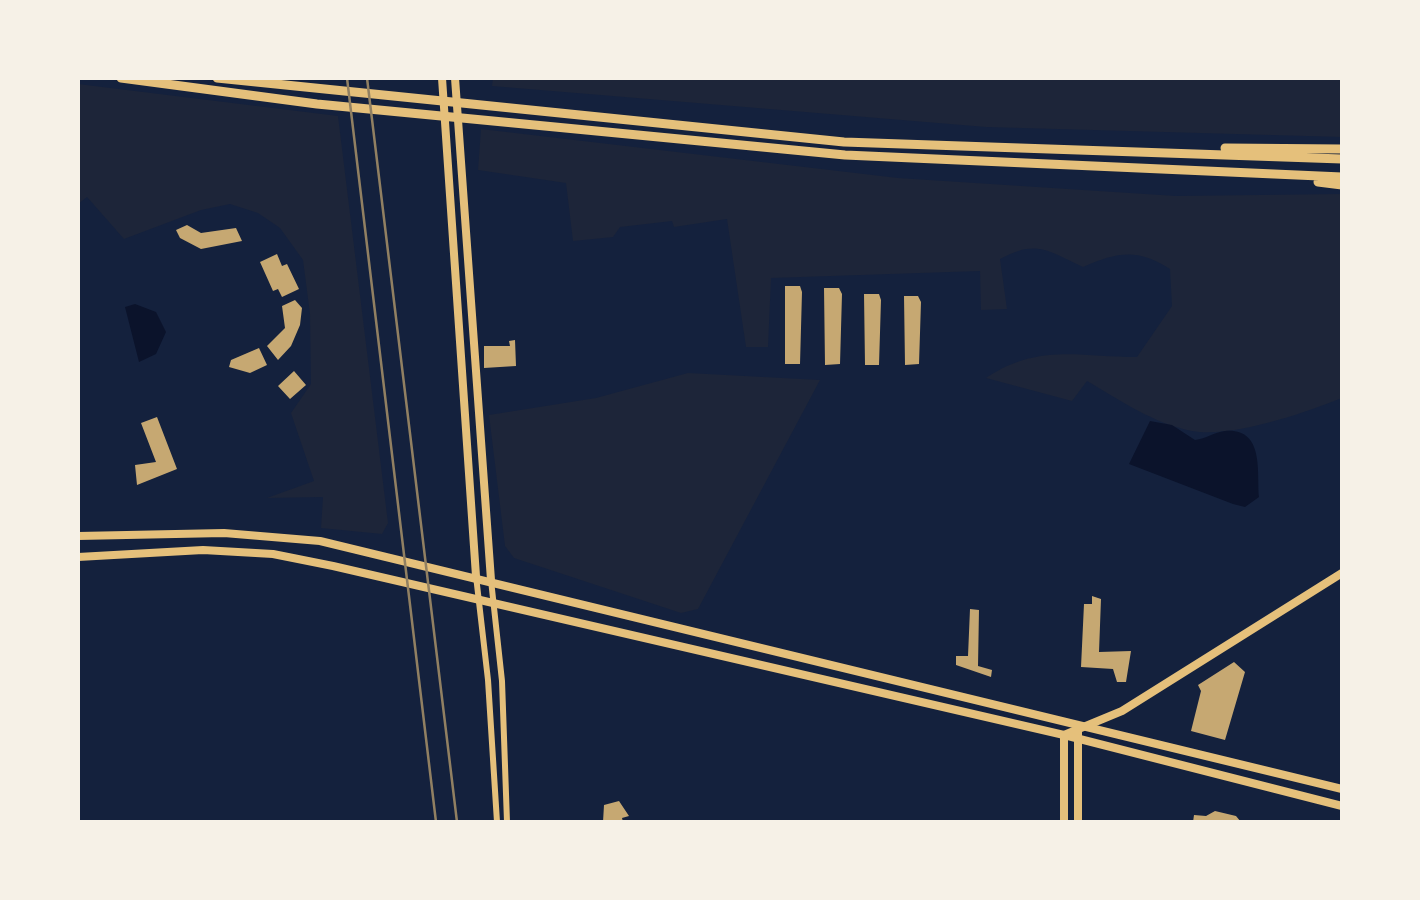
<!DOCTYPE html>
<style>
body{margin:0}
#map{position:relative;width:1420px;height:900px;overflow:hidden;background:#14213d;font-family:"Noto Sans",sans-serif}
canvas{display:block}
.frame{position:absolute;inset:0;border:80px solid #f6f1e7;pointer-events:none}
</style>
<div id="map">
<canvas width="1420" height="900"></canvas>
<div class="frame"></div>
</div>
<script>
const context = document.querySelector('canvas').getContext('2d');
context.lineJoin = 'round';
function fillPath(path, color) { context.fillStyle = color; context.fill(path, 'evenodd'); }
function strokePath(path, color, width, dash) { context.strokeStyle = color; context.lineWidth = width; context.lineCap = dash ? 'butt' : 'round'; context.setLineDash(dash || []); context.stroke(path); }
const green = new Path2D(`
 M493 78H1342V137L986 127 492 86Z
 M78 84 338 116 388 523 382 534 321 528 323 497 267 498 314 481 291 413 311 384 310 314 303 260 280 228 258 213 230 204 201 210 124 239 87 197 78 204Z
 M481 129 898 178 1176 196 1342 194V398C1304 413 1233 438 1192 431 1155 424 1119 400 1087 381L1072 401 986 378C1038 343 1079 357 1137 357L1172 306 1170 269C1138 248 1117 252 1083 267 1048 251 1037 239 1000 259L1007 309 981 310 980 271 771 278 768 347H746L727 219 674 227 672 221 620 227 613 237 573 241 566 183 478 170Z
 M688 373 820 380 698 609 681 613 514 558 505 546 489 415 596 398Z`);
const water = new Path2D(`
 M135 304 156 312 166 332 156 354 139 362 125 307Z
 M1150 421 1172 425 1195 440C1206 439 1214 432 1225 431 1264 428 1257 470 1259 497L1245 507 1233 504 1129 464Z`);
const building = new Path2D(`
 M187 225 201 233 236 228 242 241 201 249 180 238 176 230Z
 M277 254 282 266 287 264 299 289 282 297 278 289 273 291 260 262Z
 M785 286H800L802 292 800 364H785Z
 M824 288H839L842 294 840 364 825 365Z
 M864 294H879L881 300 879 365H865Z
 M904 296H918L921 302 919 364 905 365Z
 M295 300 302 308 300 325 291 346 278 360 267 346 285 328 282 306Z
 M515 340 516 366 484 368V346H510L509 341Z
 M259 348 267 365 250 373 229 367 231 360Z
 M294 371 306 385 290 399 278 386Z
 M157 417 177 469 137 485 135 465 156 462 141 423Z
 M1092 596 1101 599 1099 652 1131 651 1126 682H1117L1113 669 1081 667 1084 604H1092Z
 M970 609 979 610 978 666 992 670 991 677 956 665V656H968Z
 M1234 662 1245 672 1225 740 1191 731 1201 691 1198 685Z
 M619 801 629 816 622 818 623 822H603L604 805Z
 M1215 811 1236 816 1241 822H1193L1194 815 1206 816Z`);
const tertiary = new Path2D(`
 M476 576 488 680 497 822
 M491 580 502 681 507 822`);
const secondary = new Path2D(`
 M442 78 476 576
 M455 78 491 580
 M1078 726V822
 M1064 822V735L1122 711 1342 573`);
const primary = new Path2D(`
 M78 536 224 533 320 541 1342 789
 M78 557 203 550 273 554 333 566 1064 735 1342 806`);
const motorway = new Path2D(`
 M121 78 317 104 845 155 1342 177
 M217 78 844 142 1342 159
 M1225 148 1342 149
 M1318 182 1342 185`);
const rail = new Path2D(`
 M347 78 436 822
 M367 78 457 822`);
fillPath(green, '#1d2539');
fillPath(water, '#0b132b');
fillPath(building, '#c6a872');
strokePath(tertiary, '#e5c07b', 6);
strokePath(secondary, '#e5c07b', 8);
strokePath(primary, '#e5c07b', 8);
strokePath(motorway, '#e5c07b', 9);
strokePath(rail, '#918062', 2.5);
</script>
